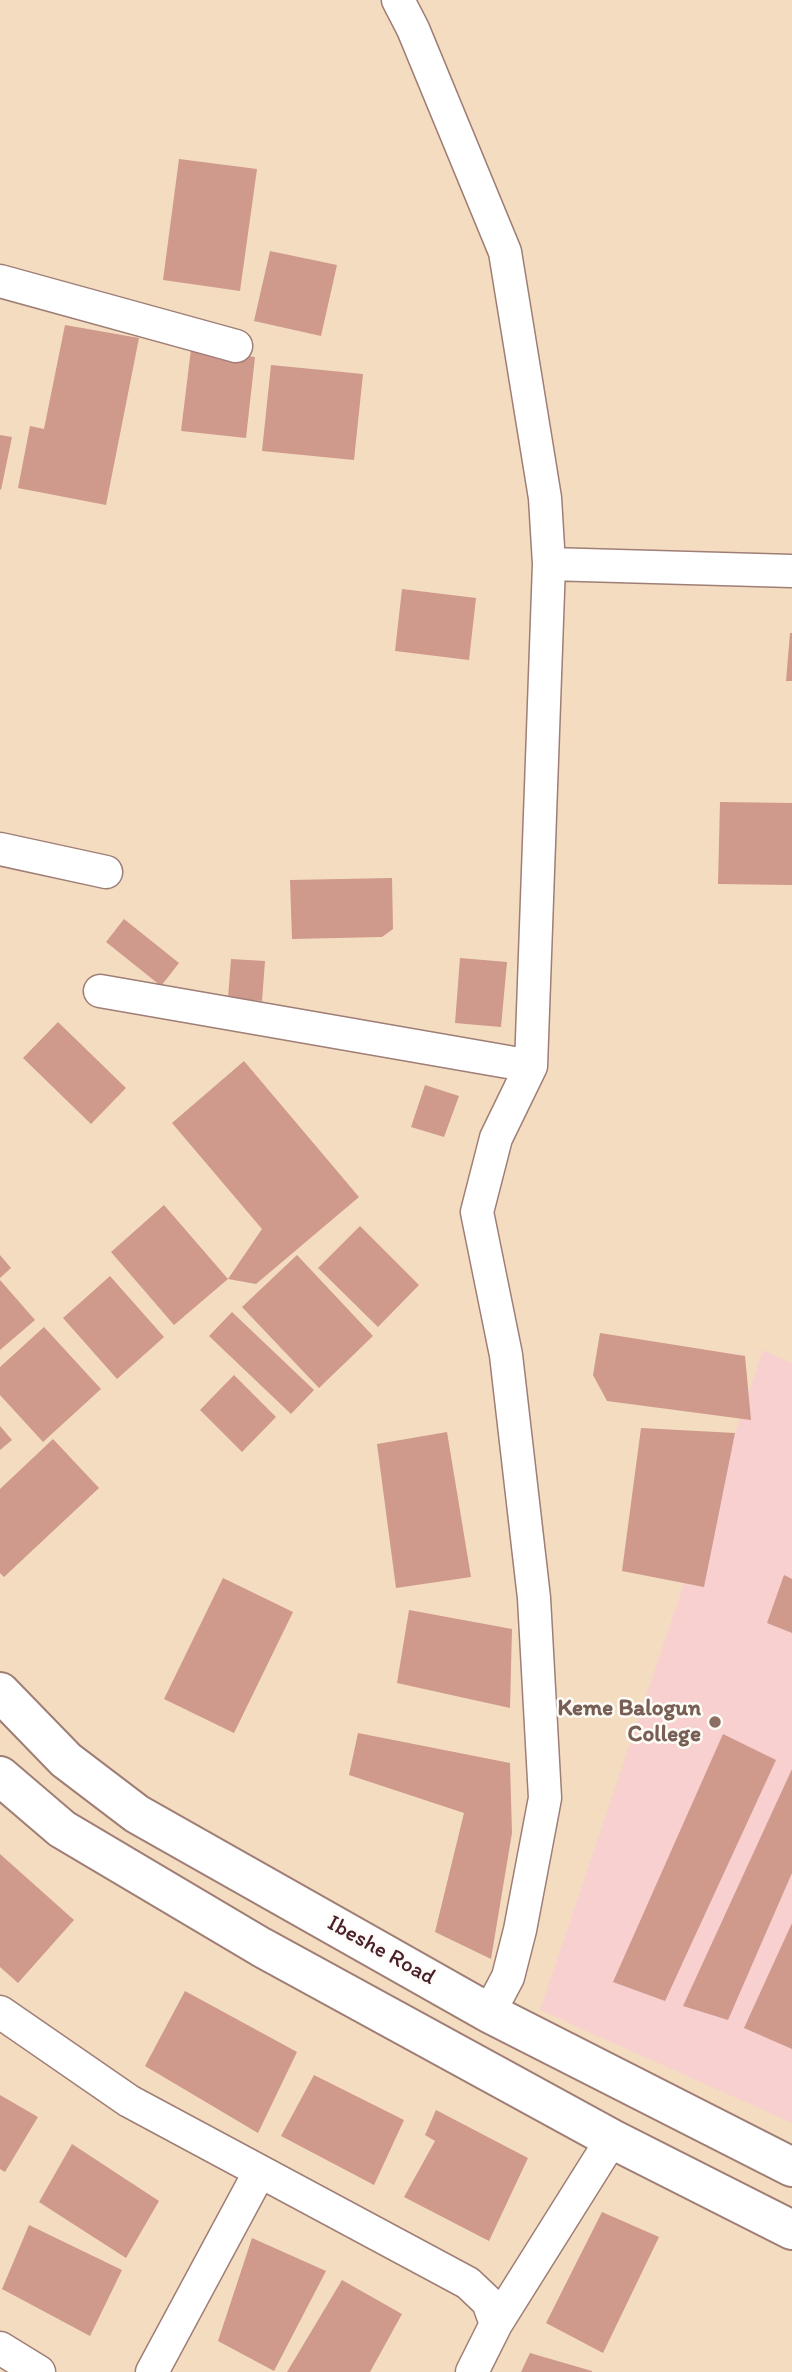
<!DOCTYPE html>
<style>
body{margin:0}
canvas{display:block;background:#f4dcc0}
</style>
<canvas width="792" height="2372"></canvas>
<script>
const context = document.querySelector('canvas').getContext('2d');
context.lineJoin = 'round';
function fillPath(path, color) { context.fillStyle = color; context.fill(path, 'evenodd'); }
function strokePath(path, color, width, dash) { context.strokeStyle = color; context.lineWidth = width; context.lineCap = dash ? 'butt' : 'round'; context.setLineDash(dash || []); context.stroke(path); }
function write(font, color, halo, rows, align = 'center') {
  context.font = font + ' Itim,sans-serif'; context.lineWidth = 5; context.setLineDash([]); context.textBaseline = 'middle'; context.strokeStyle = halo; context.fillStyle = color; for (const [text, x, y, turn = 0] of rows) {
    context.save(); context.translate(x, y); context.rotate((+turn || 0) * Math.PI / 180); context.textAlign = isNaN(turn) ? turn : align; if (halo) context.strokeText(text, 0, 0); context.fillText(text, 0, 0); context.restore();
  }
}
const built = new Path2D(`
 M763 1350 792 1363V2123L540 2010Z`);
const building = new Path2D(`
 M179 159 257 169 240 291 163 280Z
 M270 251 337 265 321 336 254 321Z
 M65 325 139 338 106 505 18 488 30 426 44 429Z
 M191 349 255 357 246 438 181 431Z
 M271 365 363 374 354 460 262 451Z
 M0 435 12 437 1 490 0 489Z
 M402 589 476 598 469 660 395 651Z
 M790 633H792V681H786Z
 M720 802 792 803V885L718 884Z
 M392 878 393 929 382 937 292 939 290 880Z
 M124 919 179 963 161 986 106 942Z
 M460 958 507 962 501 1027 455 1023Z
 M231 959 265 961 262 1001 228 998Z
 M58 1022 126 1088 91 1124 23 1058Z
 M244 1061 359 1197 256 1284 228 1279 262 1229 172 1123Z
 M425 1085 459 1096 444 1137 411 1127Z
 M164 1205 228 1279 174 1325 111 1252Z
 M360 1226 419 1285 378 1327 318 1268Z
 M0 1255 11 1268 0 1278Z
 M297 1255 373 1336 319 1388 242 1307Z
 M110 1276 164 1337 117 1379 63 1318Z
 M0 1280 35 1320 0 1350Z
 M232 1312 314 1390 291 1414 209 1336Z
 M44 1327 101 1389 43 1442 0 1395V1367Z
 M600 1333 745 1356 751 1420 607 1401 593 1375Z
 M234 1375 276 1417 242 1452 200 1410Z
 M0 1426 12 1440 0 1450Z
 M641 1428 735 1433 704 1587 622 1571Z
 M447 1432 471 1577 396 1588 377 1444Z
 M53 1439 99 1488 4 1577 0 1573V1489Z
 M784 1575 792 1579V1633L767 1623Z
 M223 1578 293 1612 234 1733 164 1699Z
 M409 1610 512 1629 510 1708 397 1683Z
 M358 1733 510 1763 512 1833 491 1959 435 1932 464 1813 349 1775Z
 M723 1734 776 1760 665 2001 613 1982Z
 M792 1769V1873L728 2020 683 2006Z
 M0 1854 74 1920 18 1983 0 1967Z
 M792 1923V2049L744 2028Z
 M185 1991 297 2052 258 2133 145 2066Z
 M314 2075 404 2120 374 2185 281 2136Z
 M0 2095 38 2117 5 2172 0 2169Z
 M436 2110 528 2158 489 2241 404 2197 435 2141 425 2135Z
 M72 2144 159 2201 126 2258 39 2202Z
 M602 2212 659 2237 603 2353 546 2323Z
 M29 2225 122 2270 90 2336 2 2289Z
 M252 2238 326 2271 274 2371 218 2341Z
 M342 2280 402 2314 370 2372H287Z
 M530 2353 592 2371V2372H521Z`);
const street = new Path2D(`
 M398 0 413 29 505 252 545 498 549 564 531 1066 496 1138 477 1212 506 1355 534 1598 545 1798 520 1930 508 1977 489 2013
 M0 281 236 346
 M549 564 792 571
 M0 849 106 872
 M100 991 531 1066
 M0 2012 129 2101 468 2283 488 2302 496 2324
 M0 2348 39 2372
 M152 2372 259 2173
 M472 2372 496 2324 612 2139`);
const secondary = new Path2D(`
 M0 1692 66 1760 137 1814 489 2013 792 2167
 M0 1776 62 1829 261 1947 612 2139 792 2230`);
const markers = [
 [715,1722,7,"#8d6e63"]
];
const educationNames = [
 ["Keme Balogun",701,1709],
 ["College",701,1735]
];
const streetNames = [
 ["Ibeshe Road",381,1951,29]
];
fillPath(built, '#f7d0cf');
fillPath(building, '#cf998c');
strokePath(street, '#9f7e76', 35);
strokePath(secondary, '#9f7e76', 42);
strokePath(street, '#fff', 32);
strokePath(secondary, '#fff', 38);
for (const [x, y, r, color] of markers) { const dot = new Path2D(); dot.arc(x, y, r, 0, 2 * Math.PI); context.fillStyle = color; context.fill(dot); strokePath(dot, '#fdfcf7', 2.5); }
write('bold 23px', '#785e54', '#fdfcf7', educationNames, 'right');
write('23px', '#4a1f2b', '#fdfcf7', streetNames);
</script>
